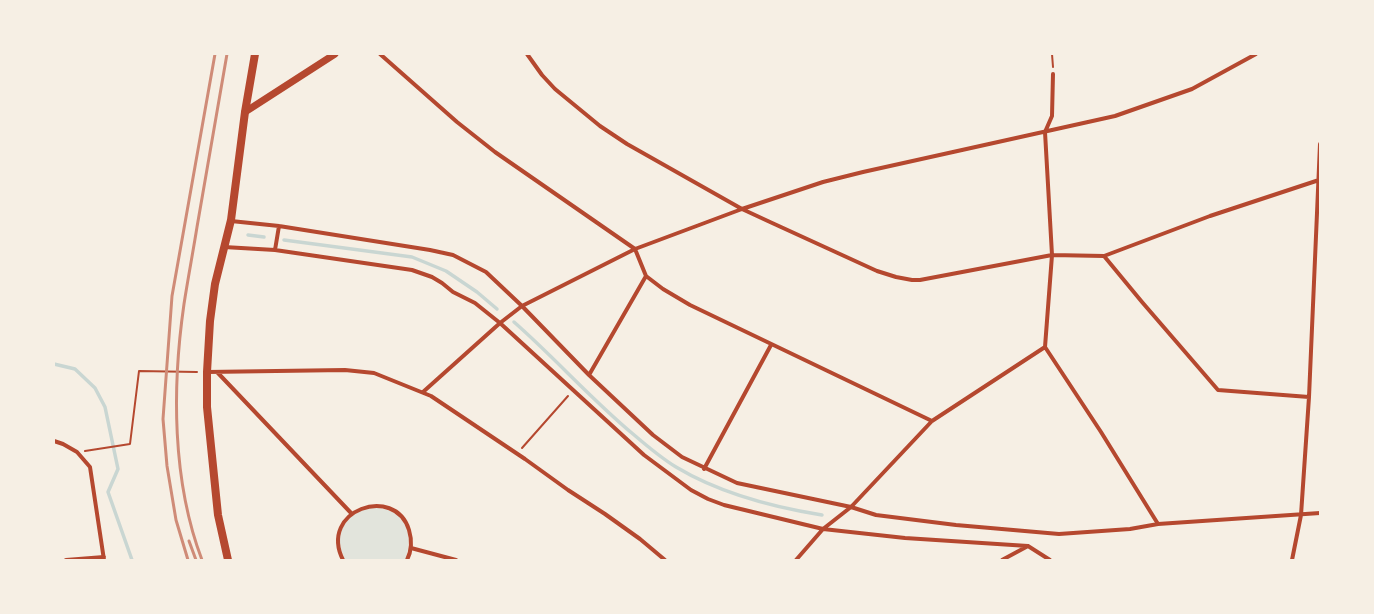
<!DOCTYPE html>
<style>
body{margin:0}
#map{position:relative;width:1374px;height:614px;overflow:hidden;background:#f6efe4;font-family:"Noto Sans",sans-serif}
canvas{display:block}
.frame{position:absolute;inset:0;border:55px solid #f6efe4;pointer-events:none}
</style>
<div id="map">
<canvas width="1374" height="614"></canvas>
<div class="frame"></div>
</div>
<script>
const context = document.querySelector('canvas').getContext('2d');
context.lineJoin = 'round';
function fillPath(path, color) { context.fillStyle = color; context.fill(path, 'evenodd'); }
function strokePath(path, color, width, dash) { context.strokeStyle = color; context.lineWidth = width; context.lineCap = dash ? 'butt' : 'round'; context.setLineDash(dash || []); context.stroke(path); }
const green = new Path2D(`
 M367 508C371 508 375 507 379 508 407 512 414 537 405 560H345C343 554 340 547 339 541 339 524 353 514 367 508Z`);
const stream = new Path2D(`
 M248 235 264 237
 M284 240 412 257 446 271 477 292 497 309
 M514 322C555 358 591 399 633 434 647 446 661 458 676 467 721 494 772 507 822 515
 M54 364 75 369 95 388 105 407 118 469 108 492 132 560`);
const path = new Path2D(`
 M1052 54 1053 67
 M522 448 568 396
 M85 451 130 444 139 371 197 372`);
const minor = new Path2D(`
 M380 54 457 122 495 152 635 249 646 276 663 289 690 305 932 421
 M527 54 542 75 555 89 600 126 627 144 742 209 770 222 877 271 896 277 912 280H920L1052 255 1104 256 1210 216 1319 180
 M1053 74 1052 116 1045 132 1052 255 1045 347 1101 432 1158 524
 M231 221 279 226 430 250 453 255 486 272 522 306 589 375 653 435 682 457 737 483 851 507 876 515 956 525 1059 534 1130 529 1158 524 1320 513
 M224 247 275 250 412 270 432 277 442 283 453 292 475 303 500 323 644 455 691 490 708 499 724 505 823 529 905 538 1028 546 1050 560
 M275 250 279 226
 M1104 256 1142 302 1218 390 1309 397
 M207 372 345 370 374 373 431 396 525 459 568 490 605 514 640 539 665 560
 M217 372 352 514
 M589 375 646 276
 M423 392 500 323 522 306 635 249 742 209 823 182 863 172 1115 116 1192 89 1256 54
 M54 441 63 444 77 452 90 467 104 560
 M704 469 771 345
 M411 548 456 560
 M66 560 104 557
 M343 560C318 510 395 484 409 530 412 540 412 550 407 560
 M796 560 823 529 851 507 932 421 1045 347
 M1002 560 1028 546
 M1292 560 1301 515 1309 397 1320 144`);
const tertiary = new Path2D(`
 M245 112 335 54`);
const secondary = new Path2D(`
 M228 560 218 515 207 407V372L210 321 215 284 231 220 245 112 255 54`);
const rail = new Path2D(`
 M189 541 196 560
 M188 560 176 520 167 466 163 419 172 296 215 54
 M202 560C172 481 172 387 184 304 188 278 193 252 197 227 207 169 217 111 227 54`);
fillPath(green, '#e2e4dc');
strokePath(stream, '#c9d6d2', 3.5);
strokePath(path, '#b5482f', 2);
strokePath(minor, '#b5482f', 4);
strokePath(tertiary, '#b5482f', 7);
strokePath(secondary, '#b5482f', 8);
strokePath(rail, '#cf8b77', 3);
</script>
